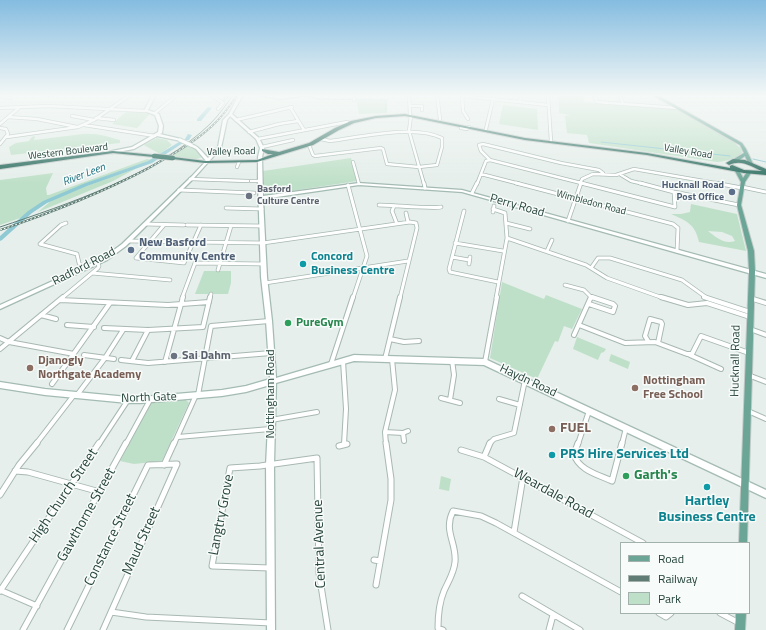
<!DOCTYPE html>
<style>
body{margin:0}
#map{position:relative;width:766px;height:630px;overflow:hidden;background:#e6efeb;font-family:"Titillium Web",sans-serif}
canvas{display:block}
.legend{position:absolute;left:620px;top:542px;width:130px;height:72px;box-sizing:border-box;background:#f7fbf9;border:1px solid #a3b1ad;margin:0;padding:5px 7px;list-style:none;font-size:12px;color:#24423a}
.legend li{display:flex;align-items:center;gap:8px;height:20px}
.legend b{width:20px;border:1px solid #a3b1ad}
</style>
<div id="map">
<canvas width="766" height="630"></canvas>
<ul class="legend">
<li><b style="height:5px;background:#6aa596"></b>Road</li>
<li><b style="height:5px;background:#5f7d75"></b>Railway</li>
<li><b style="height:11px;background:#bfe0c8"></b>Park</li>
</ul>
</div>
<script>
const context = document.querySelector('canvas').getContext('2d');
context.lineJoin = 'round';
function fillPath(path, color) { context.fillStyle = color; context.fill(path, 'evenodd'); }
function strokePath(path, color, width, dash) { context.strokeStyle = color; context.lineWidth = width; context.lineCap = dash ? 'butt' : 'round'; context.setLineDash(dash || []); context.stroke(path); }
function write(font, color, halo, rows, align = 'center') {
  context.font = font + ' "Titillium Web",sans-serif'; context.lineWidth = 3; context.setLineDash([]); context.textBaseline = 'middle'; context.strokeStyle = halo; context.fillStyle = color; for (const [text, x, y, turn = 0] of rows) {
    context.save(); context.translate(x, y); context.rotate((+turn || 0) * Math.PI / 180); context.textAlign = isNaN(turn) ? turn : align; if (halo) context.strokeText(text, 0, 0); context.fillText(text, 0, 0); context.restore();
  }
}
const green = new Path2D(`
 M558 95H583L584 102 677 109 735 143 741 149 742 153C737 158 724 162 717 162L589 143 587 135 567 133 565 116 570 115 559 113Z
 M388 99 387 113 359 114 356 100Z
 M503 105 537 109 538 130 499 124Z
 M127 111 151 113 137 128 112 124Z
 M83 134C98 133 108 137 120 140V143L11 155 9 147 16 143 29 141 32 137 35 136 34 140Z
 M157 138 167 140 172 145 160 154 144 145Z
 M187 145 195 148 202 157 197 159 171 156Z
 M351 158 357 181 265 195 263 171Z
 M147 159 152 160 87 183 49 199 33 208 23 217 0 225V180L53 173 46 188 47 195H49Z
 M137 168 113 181 38 212 52 200 84 187Z
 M691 204 737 214 746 251 699 242C695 224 687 221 671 214H681L690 212ZM708 231 722 232 732 236 735 241C724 245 716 237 708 231Z
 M204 271H231V283L228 294H195Z
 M502 282 544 299 546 295 582 309 572 329 564 326 558 342 555 341 537 379 490 358Z
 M577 337 606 349 604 352 601 353 598 360 573 349Z
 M611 354 630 362 628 369 609 361Z
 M185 399 189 403 162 461 134 464 120 461 152 401Z
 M441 476 451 479 449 491 439 489Z`);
const stream = new Path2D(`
 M256 95 279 100 306 96 318 99 385 100 386 110
 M601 142 730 156
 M753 159 766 162`);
const river = new Path2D(`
 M227 95H232L225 101H223V99Z
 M208 107 212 108 201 121H197V119Z
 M188 134 192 135 189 140H185V139Z
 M179 142 183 143 152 163 87 186 47 203 32 213 2 240 0 241V236L28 211 43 201 83 184 148 161Z`);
const streetFar3 = new Path2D(`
 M47 95H54
 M211 95 223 103 218 109
 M409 95 410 114
 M437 95 440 119
 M462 95 463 111 468 119
 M548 95 551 141
 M594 95 597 102 678 108
 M620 95 623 104
 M0 96 10 98
 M462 96 548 105
 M354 100 355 95
 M520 102 521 95
 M410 106H422V110
 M290 107 304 130
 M0 108 48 106 146 111
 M155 113 177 95
 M72 116 94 120
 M411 116 409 131 424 184
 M8 117 37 119 77 127
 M96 118 114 120
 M236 120 292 107
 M0 124 20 107
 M84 125 155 136
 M0 128 6 129 8 134 0 144
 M461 128 467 129 469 127
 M486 129 494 95
 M249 132 279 124 298 121
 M7 137 78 127 94 120 130 95
 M258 139 347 122
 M309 145 313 155 315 156 381 148 383 149 387 164 419 167 437 165 442 147V138C414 124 361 137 330 141L321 139
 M262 147 293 140
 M490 160 481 151 479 145 483 144 561 163 599 170 603 173
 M353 162 359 184
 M237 167 239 162
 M634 169 721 184
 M481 174 520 184
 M621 175 631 181 644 184
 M190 179 248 181
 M251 181H260
 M477 184 486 161 490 160 585 184
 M580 184 582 179 593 174 616 175 634 169`);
const streetFar2 = new Path2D(`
 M424 183 425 188
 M516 183 673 224 678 228 677 251
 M581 183 675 207 674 192
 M640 183 674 192 739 205
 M715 183 742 188
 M348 185 367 256 353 298
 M742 187 766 192
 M179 190 254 193
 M472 193 477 183
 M379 205C389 205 436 209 441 207
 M394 206 392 211 397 224
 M226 208 262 209
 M493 209 505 213 507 238 496 298
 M464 211 449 269 450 272 498 282
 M493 212 494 206
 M406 213 408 222
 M568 221 581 183
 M66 223 61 225 40 244 77 254 79 263 83 269
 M506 223 530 229
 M146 224 184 225
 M164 225 136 258 184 263 201 225
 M187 225 262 226
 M507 238 586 265 607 278 663 298
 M129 241 188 242
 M194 242 263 243 410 222 416 223 417 228 400 298
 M455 243 503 251
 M547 251 552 240
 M452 257 469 260
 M469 264 470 257
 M591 268 598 258H610L682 280 707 298
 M218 270 231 226
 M92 273 170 280
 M265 283 408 261
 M565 285 584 290 592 298
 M592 297 595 298
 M62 298 98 268 99 266 97 262
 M182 298 195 263 264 264
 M210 298 211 294`);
const streetFar1 = new Path2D(`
 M661 297 688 305 707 303 750 317
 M704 297 750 312
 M750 298 766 303
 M60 300 168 305 209 302
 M589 304 613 312 615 306 613 304 592 297
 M41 315 56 319
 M67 325 94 327
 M579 325 625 343 655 342 687 354H692L701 336 749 353
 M104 328 148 330 203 327 210 297
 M750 329 766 335
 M574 335 591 297
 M0 338 9 342 74 354
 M390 339 404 342 419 341
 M648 341 645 336 650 319 661 322 662 324 658 343
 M0 349 63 297
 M84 355 114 359
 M690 355 721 369
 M385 359 400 297
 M121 360 148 363 271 353
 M132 361 148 330
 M343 361 346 409 344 444
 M165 362 183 297
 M485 362 497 297
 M331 364 353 297
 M748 375 766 382
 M52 384 110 303
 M77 395 105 358 123 330
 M198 395 211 326 269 321
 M441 398 460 403
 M499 399 520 405
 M450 400 454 375 452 360
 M748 411 766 419
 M271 420 317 412
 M385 432 403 433 408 431
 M403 433 404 441
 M178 437 270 429
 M36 444 74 395
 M99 444 128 400
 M126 444 150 400
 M174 444 196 395
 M386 444 385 432 395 390 392 359
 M489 444 494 439 514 433 525 380
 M578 444 589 411
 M622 444 626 428`);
const street = new Path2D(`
 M578 443 574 454C578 470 599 475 612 481L622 443
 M339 446 347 444
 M461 450 484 457 643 543
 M484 457 490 443
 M164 465 174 443
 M15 471 28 472 100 492
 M0 495 19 465 37 443
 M514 532 523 477
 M374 560 380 561
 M270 568 212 566 230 468 260 466 317 458 319 573 328 630
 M376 585 391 500V479L386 443
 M0 590 37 606
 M0 591 99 443
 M522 596 580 630
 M111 612 146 617 271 623
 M659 613 666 617 671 613
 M720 613 739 623
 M23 630 126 443
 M67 630 148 465 177 464 103 630
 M443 630 438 628C438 616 439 603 444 591 448 582 454 573 455 562 457 543 443 531 453 511L481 516 496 523 621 592
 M549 630 553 615`);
const secondary = new Path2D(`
 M152 95H156L148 110 159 114 163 126 162 133 160 134 181 139V141L157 136 134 149 112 153V151L132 147 158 132 159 126 155 115 144 111Z
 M239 95H243L232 114 259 138 264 148 262 157 263 196 359 183 462 190 766 274V278L462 192 359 185 263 199 267 277 272 321 276 378 354 355 485 359 766 490V498L484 365 354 361 276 383 274 465 275 630H267L266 465 270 385 246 392 222 396 141 403H128L45 395 0 388V382L45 389 128 397H141L222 390 246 386 270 379 266 321 261 277 258 183V157L260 148 256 139 230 116 227 120 221 148 194 178 126 246 107 260 0 309V305L103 258 122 244 192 176 206 161 196 149 190 146V144C198 145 202 152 208 158L218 147 223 120 229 114Z`);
const primary = new Path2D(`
 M652 95H657L742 143 746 149 753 164 749 165 745 156 738 161H734V159L744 153 740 145Z
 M735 170H739L743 178 747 172H749L751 173 745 182 741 205 754 251 755 271 747 543H739L749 271 748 251 737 205 741 182 735 171Z
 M736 613H746L745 630H735Z`);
const highway = new Path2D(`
 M405 114 525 138 647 153 730 168V166L732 165 744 170 762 171C750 166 741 159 729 165L726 163 733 159 745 160 766 169V171H765H766V175L744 173 647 155 525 140 405 116 376 118 354 123 339 130 313 145 257 162 205 163 173 159 171 158 173 157 205 161 257 160 273 154H268L262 151V149L279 152 309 143 335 128 351 121 376 116Z
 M113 151 154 155 156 156 154 157 113 153 0 169V165Z`);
const tram = new Path2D(`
 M0 227C66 205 160 173 210 124 219 115 226 105 233 95`);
const rail = new Path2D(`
 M0 230C51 213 101 193 149 168 171 155 194 143 212 126 222 117 230 106 237 95`);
const secondaryBridge = new Path2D(`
 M180 140 191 145`);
const highwayBridge = new Path2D(`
 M154 156 173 158`);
const markers = [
 [732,192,4,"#5c6f8a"],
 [249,196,4,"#6b7280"],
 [131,250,4,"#5c6f8a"],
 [303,264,4,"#0f9aa8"],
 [288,323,4,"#2e9e5b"],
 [174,356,4,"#6b7280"],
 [30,368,4,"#8d6e63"],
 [635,388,4,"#8d6e63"],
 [552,429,4,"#8d6e63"],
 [552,455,4,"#0f9aa8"],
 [626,476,4,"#2e9e5b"],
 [707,487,4,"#0f9aa8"]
];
const farStreetnames = [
 ["Western Boulevard",68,152,-7],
 ["Valley Road",231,152,-1],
 ["Valley Road",688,152,9],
 ["Wimbledon Road",591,203,15]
];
const farServicenames = [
 ["Hucknall Road",724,186],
 ["Post Office",724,198]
];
const farWorshipnames = [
 ["Basford",257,190],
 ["Culture Centre",257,202]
];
const farWaternames = [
 ["River Leen",84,175,-21]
];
const streetNames = [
 ["Perry Road",517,206,16],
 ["Radford Road",84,267,-27],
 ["Hucknall Road",736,361,-89],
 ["Haydn Road",528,381,25],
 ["Nottingham Road",271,394,-90],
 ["North Gate",149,398,-2]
];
const serviceNames = [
 ["New Basford",139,243],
 ["Community Centre",139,257]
];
const cultureNames = [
 ["Concord",311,257],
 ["Business Centre",311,271]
];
const leisureNames = [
 ["PureGym",296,323]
];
const worshipNames = [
 ["Sai Dahm",182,356]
];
const educationNames = [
 ["Djanogly",38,361],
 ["Northgate Academy",38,375],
 ["Nottingham",643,381],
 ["Free School",643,395]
];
const nearEducationnames = [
 ["FUEL",560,429]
];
const nearCulturenames = [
 ["PRS Hire Services Ltd",560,455],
 ["Hartley",707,502,"center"],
 ["Business Centre",707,518,"center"]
];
const nearLeisurenames = [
 ["Garth's",634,476]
];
const nearStreetnames = [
 ["Weardale Road",553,494,29],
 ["High Church Street",64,496,-56],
 ["Gawthorne Street",87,515,-61],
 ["Langtry Grove",222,515,-79],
 ["Constance Street",111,540,-64],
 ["Maud Street",142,541,-66],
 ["Central Avenue",320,544,-92]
];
fillPath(green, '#bfe0c8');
strokePath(stream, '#8ec9d4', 1);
fillPath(river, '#8ec9d4');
strokePath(streetFar3, '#a8b8b2', 4);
strokePath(streetFar2, '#a8b8b2', 4.5);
strokePath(streetFar1, '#a8b8b2', 6);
strokePath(street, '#a8b8b2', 7);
strokePath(secondary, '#a4bbb3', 2.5);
strokePath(primary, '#c2cac8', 2);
strokePath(highway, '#c2cac8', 2);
strokePath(streetFar3, '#fff', 2.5);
strokePath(streetFar2, '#fff', 3);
strokePath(streetFar1, '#fff', 4);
strokePath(street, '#fff', 5);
fillPath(secondary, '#fff');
fillPath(primary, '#6aa596');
fillPath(highway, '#2f6f62');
strokePath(tram, '#5f7d75', 1);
strokePath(rail, '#5f7d75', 2);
strokePath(rail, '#f7fbf9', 1, [2]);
strokePath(secondaryBridge, '#a4bbb3', 5, []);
strokePath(highwayBridge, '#c2cac8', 6, []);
strokePath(secondaryBridge, '#fff', 3.5);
strokePath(highwayBridge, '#2f6f62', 4.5);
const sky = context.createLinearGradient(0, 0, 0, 183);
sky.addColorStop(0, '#84bce0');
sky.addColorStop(0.52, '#f4f8f6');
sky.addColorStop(1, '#f4f8f600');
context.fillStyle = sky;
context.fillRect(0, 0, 766, 183);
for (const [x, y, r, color] of markers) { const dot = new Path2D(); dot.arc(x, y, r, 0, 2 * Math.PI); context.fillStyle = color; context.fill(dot); strokePath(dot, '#f7fbf9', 1.5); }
write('10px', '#24423a', '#f7fbf9', farStreetnames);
write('bold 10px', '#4e5e75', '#f7fbf9', farServicenames, 'right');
write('bold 10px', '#5b616d', '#f7fbf9', farWorshipnames, 'left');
write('italic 11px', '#1c6f80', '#f7fbf9', farWaternames);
write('12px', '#24423a', '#f7fbf9', streetNames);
write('bold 12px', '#4e5e75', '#f7fbf9', serviceNames, 'left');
write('bold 12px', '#0d838f', '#f7fbf9', cultureNames, 'left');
write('bold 12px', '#27864d', '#f7fbf9', leisureNames, 'left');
write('bold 12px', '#5b616d', '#f7fbf9', worshipNames, 'left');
write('bold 12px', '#785e54', '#f7fbf9', educationNames, 'left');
write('bold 14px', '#785e54', '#f7fbf9', nearEducationnames, 'left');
write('bold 14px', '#0d838f', '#f7fbf9', nearCulturenames, 'left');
write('bold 14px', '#27864d', '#f7fbf9', nearLeisurenames, 'left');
write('14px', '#24423a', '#f7fbf9', nearStreetnames);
</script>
